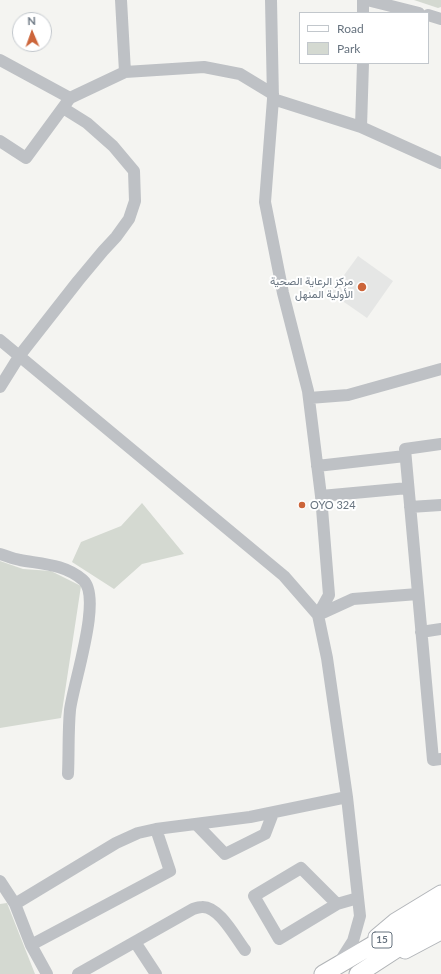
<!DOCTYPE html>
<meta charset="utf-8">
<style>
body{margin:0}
#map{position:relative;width:441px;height:974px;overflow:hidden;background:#f4f4f1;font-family:Lato,sans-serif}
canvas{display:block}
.legend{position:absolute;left:299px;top:12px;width:130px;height:52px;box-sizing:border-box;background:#fff;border:1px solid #c2c7cc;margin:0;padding:5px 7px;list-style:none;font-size:12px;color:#67737f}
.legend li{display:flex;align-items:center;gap:8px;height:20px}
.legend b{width:20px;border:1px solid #c2c7cc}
.north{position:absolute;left:12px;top:12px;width:40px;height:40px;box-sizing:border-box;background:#fff;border:1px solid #c2c7cc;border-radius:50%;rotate:358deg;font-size:11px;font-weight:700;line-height:16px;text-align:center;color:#67737f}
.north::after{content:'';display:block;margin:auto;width:14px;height:18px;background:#cc653a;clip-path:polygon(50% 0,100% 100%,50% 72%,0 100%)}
</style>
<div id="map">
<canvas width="441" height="974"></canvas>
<ul class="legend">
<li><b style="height:5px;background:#fff"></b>Road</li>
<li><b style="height:11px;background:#d4d9d1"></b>Park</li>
</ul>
<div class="north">N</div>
</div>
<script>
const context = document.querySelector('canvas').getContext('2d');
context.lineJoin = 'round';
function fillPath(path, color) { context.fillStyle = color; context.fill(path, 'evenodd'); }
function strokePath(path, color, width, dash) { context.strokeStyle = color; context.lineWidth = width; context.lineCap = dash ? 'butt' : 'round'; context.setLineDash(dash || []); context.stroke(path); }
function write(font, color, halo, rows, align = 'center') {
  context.font = font + ' Lato,Vazirmatn,sans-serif'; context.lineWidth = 4; context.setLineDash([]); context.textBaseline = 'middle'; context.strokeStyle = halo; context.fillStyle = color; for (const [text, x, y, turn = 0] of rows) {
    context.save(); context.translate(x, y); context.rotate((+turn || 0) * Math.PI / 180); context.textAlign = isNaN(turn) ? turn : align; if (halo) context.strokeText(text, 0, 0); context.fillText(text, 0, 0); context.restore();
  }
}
const built = new Path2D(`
 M358 256 393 281 367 318 331 293Z`);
const green = new Path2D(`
 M414 0H441V7L438 8Z
 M142 503 184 554 142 564 114 589 72 562 81 542 121 526Z
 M0 561 23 569 51 571 81 586 61 718 0 728Z
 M7 903 35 974H0V904Z`);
const minor = new Path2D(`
 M121 0 125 72
 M271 0 273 99 265 202 283 293 308 391 321 496 329 595 318 615
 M367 0 419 13
 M363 13V0
 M428 15 441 19
 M0 60 70 98
 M273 99 361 127 441 163
 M361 127 363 63
 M0 141 26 158 70 98 125 72 204 67 240 74 273 94
 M0 340 284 576 318 615 327 658 347 797 360 916 353 941 339 963
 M0 387 20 355 78 281 103 251 116 237 129 219 135 201 134 171 113 146 87 123 63 108
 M309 398 348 395 441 369
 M441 444 405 449 433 760 441 759
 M317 466 405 456
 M321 496 408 488
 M410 507 441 505
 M0 554C7 556 13 559 20 560 42 564 65 564 83 580 103 597 73 684 70 710 68 731 69 753 68 774
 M318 615 353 599 418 594
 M421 632 441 629
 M196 824 225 854 265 834 273 813
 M0 881 15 904 31 945 47 974
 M15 904 116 843 138 833 156 829 250 817 347 797
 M337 904 279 939 254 896 301 868 337 904 358 898
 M135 942 156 974
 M31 945 170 871 156 829
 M78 974 193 909C196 908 199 907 202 907 219 906 235 937 245 950`);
const major = new Path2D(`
 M376 937 395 921 441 893
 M405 951 441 932`);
const highway = new Path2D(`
 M323 974 441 905
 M358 974 441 920`);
const markers = [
 [362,287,5,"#cc653a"],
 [302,505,4,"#cc653a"]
];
const shields = [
 [382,940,20]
];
const shieldNames = [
 ["15",382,940]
];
const poiNames = [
 ["مركز الرعاية الصحية",353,281],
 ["الأولية المنهل",353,294],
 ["OYO 324",310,505,"left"]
];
fillPath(built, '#e5e6e5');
fillPath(green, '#d4d9d1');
strokePath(major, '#b2b5b9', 17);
strokePath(highway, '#b1b4b7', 19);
strokePath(minor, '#bec1c5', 12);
strokePath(major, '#fff', 15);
strokePath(highway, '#fff', 17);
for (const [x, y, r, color] of markers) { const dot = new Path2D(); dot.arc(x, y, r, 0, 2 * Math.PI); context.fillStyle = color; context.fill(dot); strokePath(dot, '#fff', 1.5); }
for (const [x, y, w] of shields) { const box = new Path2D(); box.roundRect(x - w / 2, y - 8, w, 16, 3); context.fillStyle = '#fff'; context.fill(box); strokePath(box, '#67737f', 1); }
write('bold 10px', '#67737f', null, shieldNames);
write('11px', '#67737f', '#fff', poiNames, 'right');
</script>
